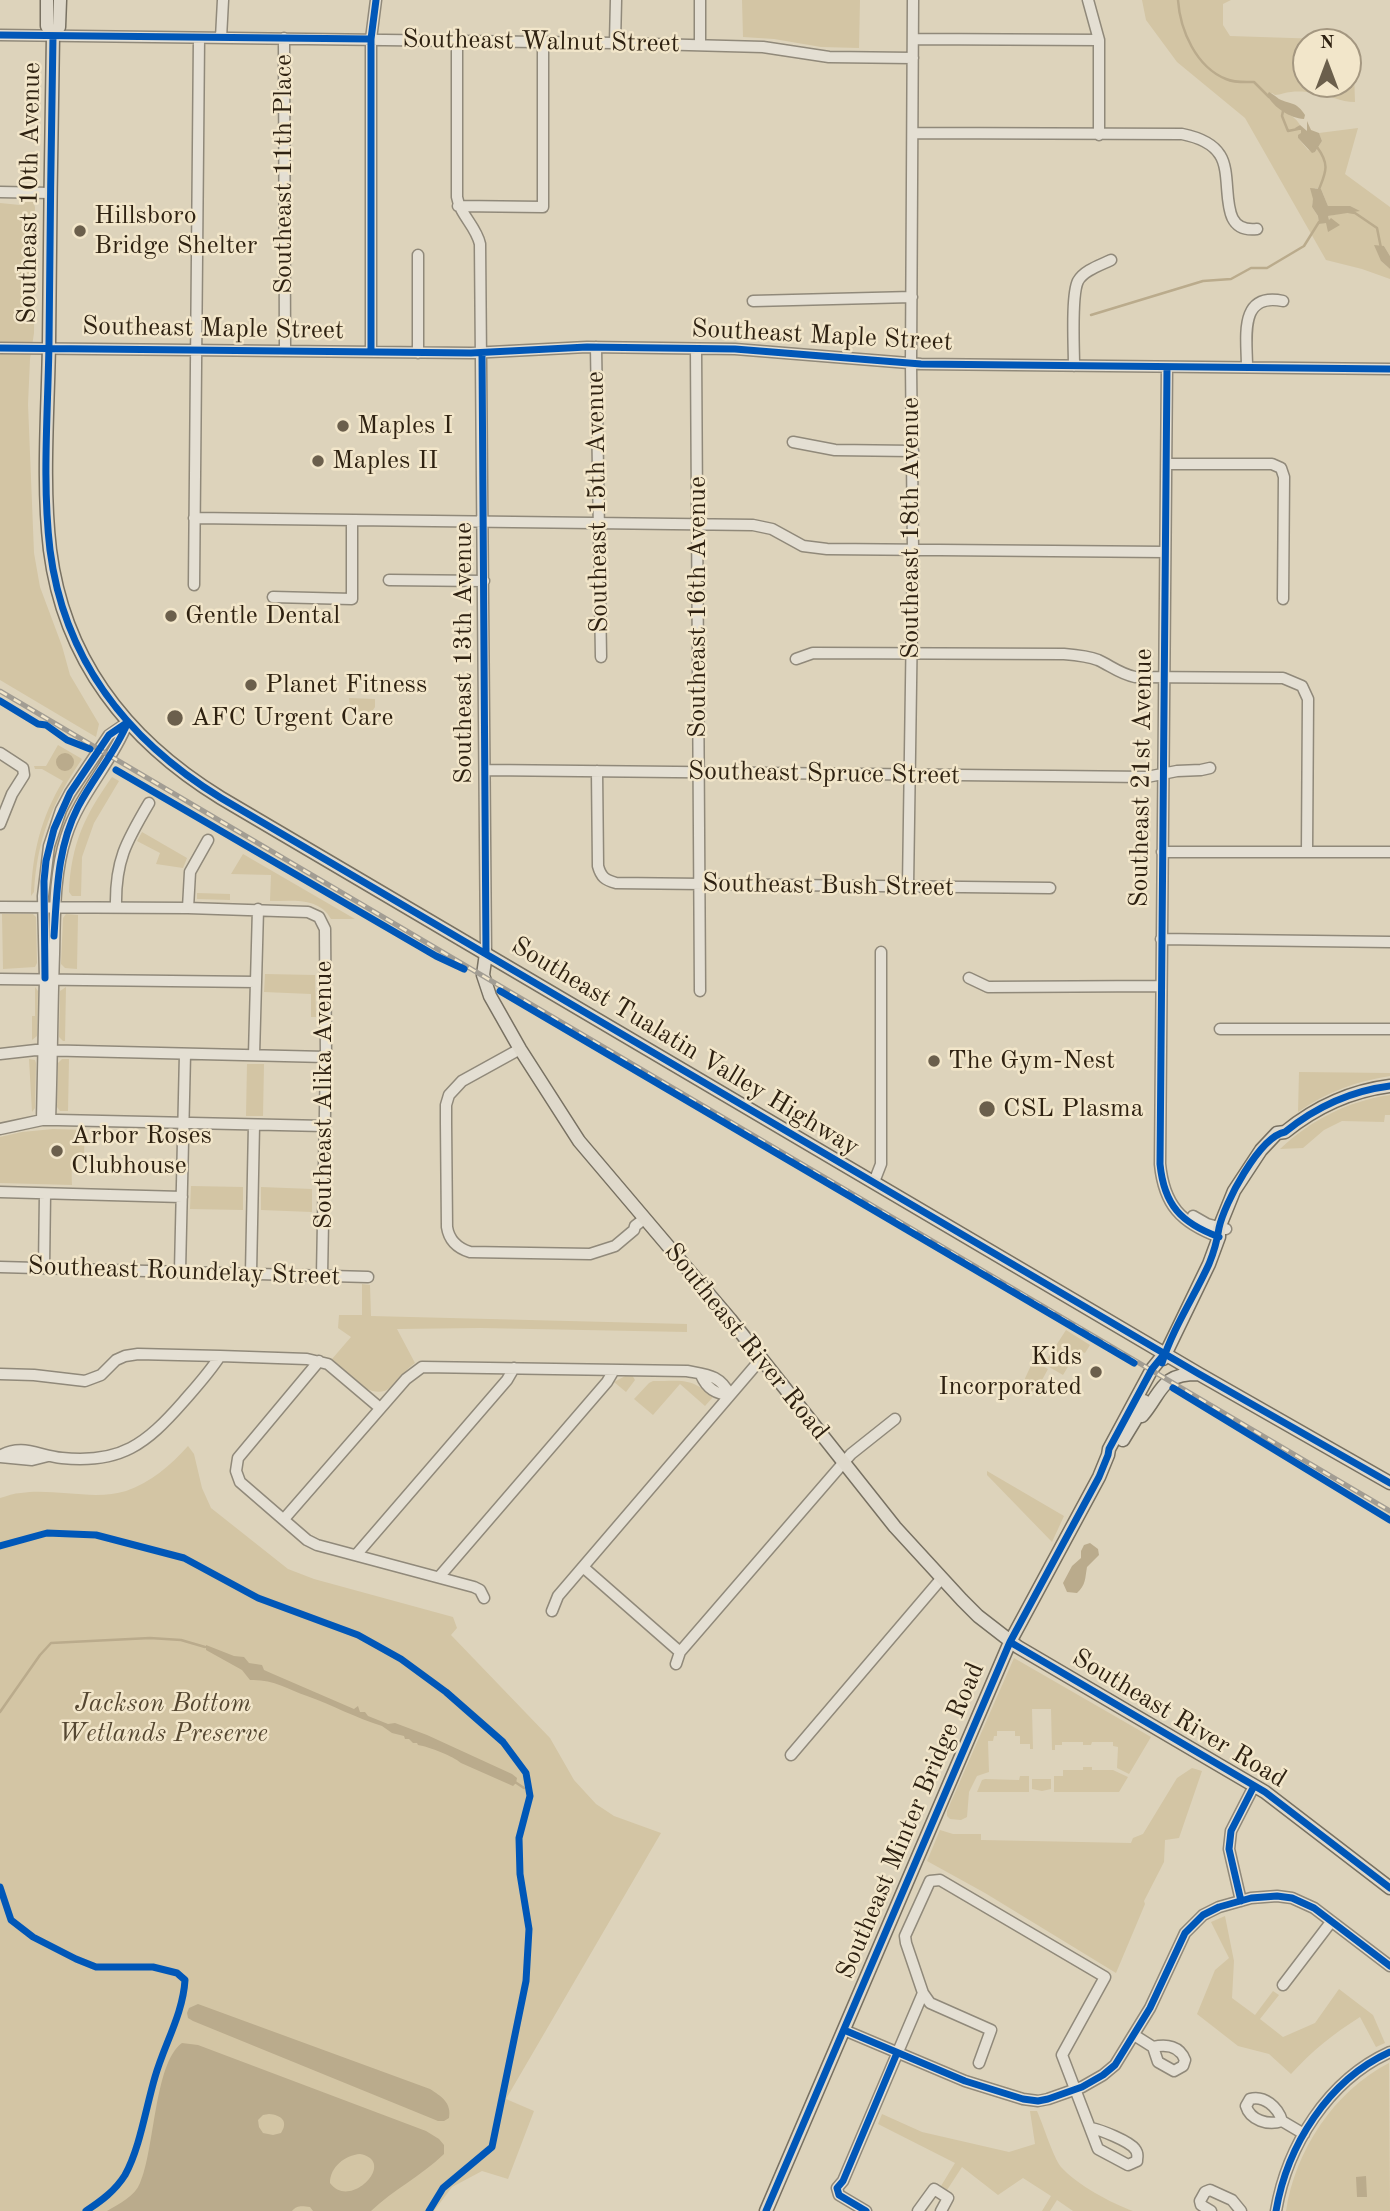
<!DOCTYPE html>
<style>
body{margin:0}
#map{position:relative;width:1390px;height:2211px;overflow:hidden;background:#ddd3bb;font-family:"Old Standard TT",serif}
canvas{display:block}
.north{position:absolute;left:1292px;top:28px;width:70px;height:70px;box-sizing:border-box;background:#f2e6ca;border:2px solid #a49780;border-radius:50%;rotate:0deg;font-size:19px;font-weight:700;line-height:28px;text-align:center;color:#2e2111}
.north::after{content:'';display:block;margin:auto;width:24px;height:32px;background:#6b5f4c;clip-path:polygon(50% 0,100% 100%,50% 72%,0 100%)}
</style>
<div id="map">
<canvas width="1390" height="2211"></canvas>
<div class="north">N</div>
</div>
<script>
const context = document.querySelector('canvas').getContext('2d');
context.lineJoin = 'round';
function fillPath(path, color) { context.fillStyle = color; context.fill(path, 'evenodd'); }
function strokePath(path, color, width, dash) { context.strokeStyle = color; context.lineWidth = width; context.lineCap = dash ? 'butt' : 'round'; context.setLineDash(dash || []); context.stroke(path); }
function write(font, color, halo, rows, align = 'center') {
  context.font = font + ' "Old Standard TT",serif'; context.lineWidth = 5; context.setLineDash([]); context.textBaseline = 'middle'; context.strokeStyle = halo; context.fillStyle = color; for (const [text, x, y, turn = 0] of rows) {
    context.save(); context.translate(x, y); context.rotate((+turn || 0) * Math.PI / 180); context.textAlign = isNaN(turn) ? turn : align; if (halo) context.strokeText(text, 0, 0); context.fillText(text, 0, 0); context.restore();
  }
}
const green = new Path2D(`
 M742 0H860L859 48 821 47 774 39 743 37Z
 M1142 0H1231L1223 4V25L1230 36 1353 40 1355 102C1340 102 1330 95 1315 93 1308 92 1299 91 1291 92 1285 92 1281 95 1275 95L1272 93 1267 95C1275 110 1293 112 1300 125L1295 129 1301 130 1302 133 1298 138 1308 150 1315 152 1322 141 1319 133 1358 128 1345 174 1390 207V256L1384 246 1381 261 1390 269V279L1362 269 1326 260 1245 118 1177 62 1146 20ZM1306 42H1348V84H1306ZM1315 188 1321 189 1328 206H1350L1338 214 1328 216 1329 221 1319 224 1318 216 1312 207Z
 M29 200 33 202 35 207 34 333 30 359 28 404 34 553 40 587 62 646 70 675 99 724 96 737 0 680V203L20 205Z
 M349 698 375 699V707L371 713 354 712 350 706Z
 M58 745 82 759C52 803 37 839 34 892L31 896C32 854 41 817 63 781L42 769H35L34 766H46Z
 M102 755 68 810 57 851 51 895H49L46 893V876L61 815Z
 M112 777 119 781 94 823 82 857 81 896H72L69 892C71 844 85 815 112 777Z
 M142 832 187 858 183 868 156 864 160 853 137 841Z
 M243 854 355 919H331C319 897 293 901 270 901L271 875 231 874Z
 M197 893 230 894V900L197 899Z
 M2 914H33L36 917 37 963 35 967 3 969Z
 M66 914 78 915 77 969 65 968 61 964 63 918Z
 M265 974 315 975 316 1017H311V994L264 992Z
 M35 987 38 991 37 1036 32 1040V1016H35Z
 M66 987 65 1041H63L59 1037 60 991Z
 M29 1059 35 1060 36 1063 35 1108 32 1112Z
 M62 1059H69L68 1111H60L57 1107 58 1063Z
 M247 1064H264L263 1116H246Z
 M1299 1072 1390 1073V1076C1357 1081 1326 1092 1298 1112Z
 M1390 1095V1115H1385L1384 1122 1342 1121 1324 1130 1303 1148 1280 1149C1311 1120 1348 1101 1390 1095Z
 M53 1129 85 1130 84 1154C69 1158 72 1173 72 1185L0 1183V1137L22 1132Z
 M191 1186 243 1187V1210L190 1209Z
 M261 1187 312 1189V1212L261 1210Z
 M362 1284 370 1285 371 1316 687 1324V1332L480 1328 397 1329 415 1363C405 1370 400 1379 391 1387 372 1404 346 1372 332 1359L351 1337 338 1328 339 1315H362Z
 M1066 1330 1090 1345 1085 1353 1078 1350 1063 1375 1044 1364Z
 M1033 1361 1048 1369 1035 1393 1022 1385Z
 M627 1375H632L635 1380 626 1392 614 1382Z
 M653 1381C682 1381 691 1377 713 1397L705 1406 680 1384 653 1415 634 1399 649 1383Z
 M188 1446 194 1454 202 1488 211 1508 288 1569 314 1579 453 1617 457 1628 451 1635 550 1738 574 1780 596 1804 614 1816 661 1833 506 2099 534 2111 508 2179 482 2171 452 2187 434 2211H0V1498C7 1496 14 1493 21 1493 53 1488 95 1501 126 1491 150 1483 171 1465 188 1446Z
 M987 1471 1064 1516 1052 1542 987 1475Z
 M1014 1658 1151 1737 1129 1774 1117 1768 1118 1747 1113 1746V1742H1092L1091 1745H1083V1742H1062V1745H1055V1750H1052L1051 1709H1032L1033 1749H1030V1744H1020V1736H1015V1731H997V1736H994L993 1741H988L989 1772 977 1776 969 1792 967 1817 961 1820 950 1819 947 1816V1811Z
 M1083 1767H1092V1770H1113L1128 1777 1119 1792H1054V1776H1063V1770H1083Z
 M1192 1768 1202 1771 1179 1838 1165 1840 1164 1862 1144 1901 1145 1904 1116 1973 985 1893 927 1861 940 1830 953 1834H981V1840L1131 1843 1133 1838 1143 1834 1177 1778Z
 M1020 1776H1029V1792H977L982 1780 985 1779 1019 1780Z
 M1032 1779H1051V1789L1042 1791 1032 1789Z
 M1225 1916 1234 1961 1232 1998 1255 2015 1273 1991 1279 1995 1260 2019 1283 2037 1315 2023 1339 1989 1373 2015 1385 2043 1376 2047 1360 2017C1333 2034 1312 2051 1291 2074L1269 2054 1238 2046 1197 2014 1215 1970 1229 1958 1211 1922Z
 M1389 2063 1390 2211H1286C1295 2151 1334 2091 1389 2063Z
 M1030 2111H1037C1043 2124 1053 2157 1061 2167 1077 2185 1111 2203 1133 2211H1073L1057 2200 1050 2211H1042L1051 2196 1023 2178 998 2195 962 2167 947 2190 941 2186 955 2163 878 2124 882 2114 922 2132 1009 2152 1035 2144Z`);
const water = new Path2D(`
 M1269 92C1273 94 1276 97 1279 99 1291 105 1296 101 1305 115L1304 119C1290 118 1274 108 1267 95Z
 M1307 121 1311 130 1319 133 1322 141 1315 152 1312 153 1298 138V135L1301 133V130H1296L1295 128 1300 125 1307 131Z
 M1310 188 1321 189 1328 206H1350L1360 211 1328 216 1329 220 1331 218 1340 225 1328 232 1326 223 1319 224 1318 216 1312 207 1313 199Z
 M1374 245 1384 246 1390 256V269L1381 261Z
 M56 762a9 9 0 1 1 18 0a9 9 0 1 1-18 0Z
 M1090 1543 1098 1549 1099 1555 1087 1567C1085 1578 1086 1585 1077 1593L1067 1592 1063 1583 1072 1566 1081 1558V1551L1084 1545Z
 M206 1645 234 1656 244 1657 249 1663 262 1665 264 1670 273 1674 354 1709 358 1706 360 1712H365L368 1716 388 1724 395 1723 427 1735 512 1774 517 1778 516 1783 513 1786 461 1763C453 1756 430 1747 418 1745L417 1743H413L409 1739H405L404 1736 392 1733 382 1726C356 1718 332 1705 307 1696 287 1689 273 1679 250 1680L242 1670 206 1650Z
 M198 2004 430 2089C441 2096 452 2103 449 2118L444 2121H438L193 2021 188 2018 187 2013 189 2008Z
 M182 2043 198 2045 426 2131 439 2139 444 2145V2154C421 2176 393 2190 371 2211H313L310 2207C302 2206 297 2205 292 2211H107C119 2204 135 2196 140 2183 155 2150 154 2063 182 2043ZM269 2114C281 2115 289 2121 281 2133L273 2135 263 2133 259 2127 258 2120 263 2115ZM360 2154C398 2161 350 2211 330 2183 330 2167 345 2155 360 2154Z
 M1366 2176 1367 2197H1357L1356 2177Z`);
const stream = new Path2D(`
 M1178 0C1180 30 1196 67 1226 79 1235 83 1245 82 1254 82L1269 97
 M1283 111 1282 116 1288 131 1298 129
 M1317 147C1331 166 1325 173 1318 192
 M1349 212 1355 213 1377 228 1381 248
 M1091 315 1203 281 1231 279 1251 268H1267L1304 246 1319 222
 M466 570 468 554 470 555 469 571
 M0 1712 40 1655 51 1643 150 1638 181 1640 205 1647
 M515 1782 524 1788`);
const minor = new Path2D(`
 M1088 0 1099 40V135
 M0 35 615 43 763 47 829 57 913 58
 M221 38 223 0
 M284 38 285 351
 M913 39 1099 40
 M457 41V197C460 215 476 226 480 244L486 953
 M615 43 616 0
 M700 45V0
 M913 133 1182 134C1197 137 1212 142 1220 155 1235 178 1215 234 1257 229
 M0 192 51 193
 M458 206 543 207V43
 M753 301 912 297
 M596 347 601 657
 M0 348 471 353 587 347 735 349 921 364 1390 369
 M696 349 700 991
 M371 352V39L376 0
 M418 353V255
 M1074 366C1074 347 1071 295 1078 281 1084 270 1101 265 1111 260
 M1167 367 1160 1164C1164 1205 1181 1223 1219 1237
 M1247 367C1247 338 1238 292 1283 301
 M793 442 835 450 913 451
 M1167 464H1272L1281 468 1284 477 1283 599
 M194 518 753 525 772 529 803 546 827 549 1165 552
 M389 580 484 581
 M194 585 199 38
 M273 597 352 599V520
 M796 659 813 653 1064 654C1076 655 1088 656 1098 660 1111 666 1120 674 1135 677L1283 678 1302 686 1308 699 1307 852
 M0 753 23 768 24 775 12 794 0 824
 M486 770 1147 777 1177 771 1201 770 1210 768
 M597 771 598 866C601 877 605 880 616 883L1050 888
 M1162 852H1390
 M908 887 913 550 911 364 913 0
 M0 907 188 908 308 912 319 917 325 929 326 1057 322 1276
 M116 907C115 861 126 842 149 803
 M188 908 190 872 208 840
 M1161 939 1390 942
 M969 978 988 987 1160 986
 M0 979 256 982
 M1220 1029H1390
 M520 1049 462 1081 449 1095 446 1105V1123L447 1227C449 1240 457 1248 470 1252L590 1254 615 1246 634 1230 635 1226 644 1219
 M0 1054 36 1050 326 1057
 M254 1055 258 909
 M42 1120 45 978 43 896 49 846 61 810 70 793 109 735 128 722
 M50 1120C52 1065 52 1009 54 954 55 915 54 874 66 837 79 795 111 764 127 724
 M0 1129 42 1120H58L324 1126
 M874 1182 881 1164V952
 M0 1192 182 1197
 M1193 1216 1207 1224 1226 1229
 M0 1267 368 1277
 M44 1268 45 1194
 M180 1271 185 1054
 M251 1273 254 1125
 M220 1356 307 1359 328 1364 380 1408
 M319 1361 238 1458 236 1471 240 1482 307 1540 317 1545 474 1587 480 1590 484 1598
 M0 1374 34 1375 85 1381 101 1375 116 1360 125 1356 138 1354 220 1356C209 1373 196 1387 183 1402 146 1444 121 1464 62 1458 39 1456 22 1443 0 1456
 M701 1375C707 1389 716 1394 730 1395
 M0 1457 32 1460 48 1456
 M284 1519 406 1379 422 1367 687 1371C708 1375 720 1375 730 1395
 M356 1555 507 1380 514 1368
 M583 1567 680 1652
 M439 1577 607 1382 614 1370
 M552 1611 558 1596 761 1359
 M676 1664 680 1652 851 1454 895 1419
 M791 1755 941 1579
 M1241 1901 1229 1849 1231 1831 1254 1786
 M1283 1985 1331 1922
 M923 1993 930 2003 991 2030 979 2063
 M844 2030 965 2081 1023 2099 1038 2101 1048 2099 1082 2087 1103 2075 1115 2065 1150 2008 1185 1933 1203 1915 1219 1907 1251 1898 1277 1896 1292 1898 1314 1908 1390 1966
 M1134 2035 1153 2047 1158 2062 1174 2071 1183 2066 1185 2060C1180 2046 1167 2044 1153 2047
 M1282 2121C1278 2107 1264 2095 1250 2099L1246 2106C1250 2120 1268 2126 1282 2121L1304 2134
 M866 2211 839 2195 837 2188 843 2181 923 1993 906 1943 905 1936 930 1881 940 1880 1105 1977 1062 2055 1098 2149 1128 2165 1137 2161C1137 2156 1139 2154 1135 2149 1129 2141 1101 2130 1091 2128
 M918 2211 934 2189 948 2198 941 2211
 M1211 2211 1201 2205 1200 2201 1205 2192 1210 2190 1232 2200 1241 2211
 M1276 2211C1287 2146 1328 2080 1390 2052`);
const major = new Path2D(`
 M47 0V26L53 36C51 138 50 241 49 343 48 411 42 482 50 550 64 660 128 741 221 798L1199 1374 1390 1483
 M53 36 59 27 60 0
 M486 953 483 975 490 996 520 1049 579 1141 730 1319 895 1527 962 1600 978 1616 1018 1647 1265 1792 1390 1888
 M1163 1359 1209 1264 1219 1237V1228L1234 1191 1261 1150 1277 1133 1285 1132C1316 1107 1350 1091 1390 1086
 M1142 1416C1163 1391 1160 1374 1198 1374
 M1123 1440 1137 1417 1144 1401
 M766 2211 1010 1642 1099 1477 1108 1455 1109 1449 1152 1369 1165 1353`);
const rail = new Path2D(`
 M0 691 1390 1511`);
const cycleway = new Path2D(`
 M0 35 371 39
 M53 36C51 138 50 241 49 343 48 411 42 482 50 550 64 660 128 741 221 798L1199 1374 1390 1483
 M0 348 471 353 587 347 735 349 921 364 1390 369
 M371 352V39L376 0
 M482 353 486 953
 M1167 367 1160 1164C1164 1205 1181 1223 1219 1237
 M0 701 38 724 46 725 67 740 90 749
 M116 770 436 956 464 969
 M54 936C57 892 57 848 78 807 93 778 115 753 128 722
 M45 978 44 881 46 861 54 829 70 793 109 735 128 722
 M500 991 1134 1363
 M1162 1363C1173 1328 1194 1297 1209 1264 1214 1252 1217 1241 1219 1228 1224 1204 1259 1137 1285 1132 1316 1107 1350 1091 1390 1086
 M1173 1388 1390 1520
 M0 1546 47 1533 96 1535 184 1558 258 1598 358 1635 401 1659 446 1692 503 1742 526 1773 530 1796 519 1838 520 1874 529 1929 526 1981 492 2147 443 2188 429 2211
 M1010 1642 1265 1792 1390 1888
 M0 1887 11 1920 33 1937 76 1959 96 1967H153L177 1973 185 1980C183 2014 164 2045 155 2077 146 2107 140 2148 125 2175 115 2191 101 2201 86 2211
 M1241 1901 1229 1849 1231 1831 1254 1786
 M844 2030 965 2081 1023 2099 1038 2101 1048 2099 1082 2087 1103 2075 1115 2065 1150 2008 1185 1933 1203 1915 1219 1907 1251 1898 1277 1896 1292 1898 1314 1908 1390 1966
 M766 2211 1010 1642 1099 1477 1108 1455 1109 1449 1152 1369 1165 1353
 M866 2211 839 2195 837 2188 843 2181 897 2053
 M1276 2211C1287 2146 1328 2080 1390 2052`);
const markers = [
 [80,231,7,"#6b5f4c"],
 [343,426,7,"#6b5f4c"],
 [318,461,7,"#6b5f4c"],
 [171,616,7,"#6b5f4c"],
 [251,685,7,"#6b5f4c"],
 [175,718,9,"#6b5f4c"],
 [934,1061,7,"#6b5f4c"],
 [987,1109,9,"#6b5f4c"],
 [57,1151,7,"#6b5f4c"],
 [1096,1372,7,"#6b5f4c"]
];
const streetNames = [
 ["Southeast Walnut Street",541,42,1],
 ["Southeast 11th Place",284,174,-90],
 ["Southeast 10th Avenue",30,193,-89],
 ["Southeast Maple Street",213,329,1],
 ["Southeast Maple Street",822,336,3],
 ["Southeast 15th Avenue",598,502,-91],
 ["Southeast 18th Avenue",911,528,-90],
 ["Southeast 16th Avenue",698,607,-90],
 ["Southeast 13th Avenue",464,653,-90],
 ["Southeast Spruce Street",824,774,1],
 ["Southeast 21st Avenue",1142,778,-89],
 ["Southeast Bush Street",828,886,1],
 ["Southeast Tualatin Valley Highway",685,1047,31],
 ["Southeast Alika Avenue",324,1095,-90],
 ["Southeast Roundelay Street",184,1272,2],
 ["Southeast River Road",746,1342,51],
 ["Southeast River Road",1179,1719,31],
 ["Southeast Minter Bridge Road",911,1821,-67]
];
const poiNames = [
 ["Hillsboro",94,216],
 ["Bridge Shelter",94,246],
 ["Maples I",357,426],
 ["Maples II",332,461],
 ["Gentle Dental",185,616],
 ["Planet Fitness",265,685],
 ["AFC Urgent Care",191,718],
 ["The Gym-Nest",948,1061],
 ["CSL Plasma",1003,1109],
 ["Arbor Roses",71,1136],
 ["Clubhouse",71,1166],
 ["Kids",1082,1357,"right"],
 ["Incorporated",1082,1387,"right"]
];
const parkNames = [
 ["Jackson Bottom",163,1704],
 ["Wetlands Preserve",163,1734]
];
fillPath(green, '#d3c5a4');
fillPath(water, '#baab8c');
strokePath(stream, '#baab8c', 2.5);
strokePath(minor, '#90897a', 13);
strokePath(major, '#787162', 15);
strokePath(minor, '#e4dfd3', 10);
strokePath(major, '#dfd9cb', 12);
strokePath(rail, '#a29d93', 5);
strokePath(rail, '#f2e6ca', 2.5, [8]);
strokePath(cycleway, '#0057b8', 7);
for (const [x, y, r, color] of markers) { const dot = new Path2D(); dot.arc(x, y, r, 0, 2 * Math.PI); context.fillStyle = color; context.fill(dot); strokePath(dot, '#f2e6ca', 2.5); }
write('26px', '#2e2111', '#f2e6ca', streetNames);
write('26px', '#2e2111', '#f2e6ca', poiNames, 'left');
write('italic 26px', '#554731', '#f2e6ca', parkNames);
</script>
